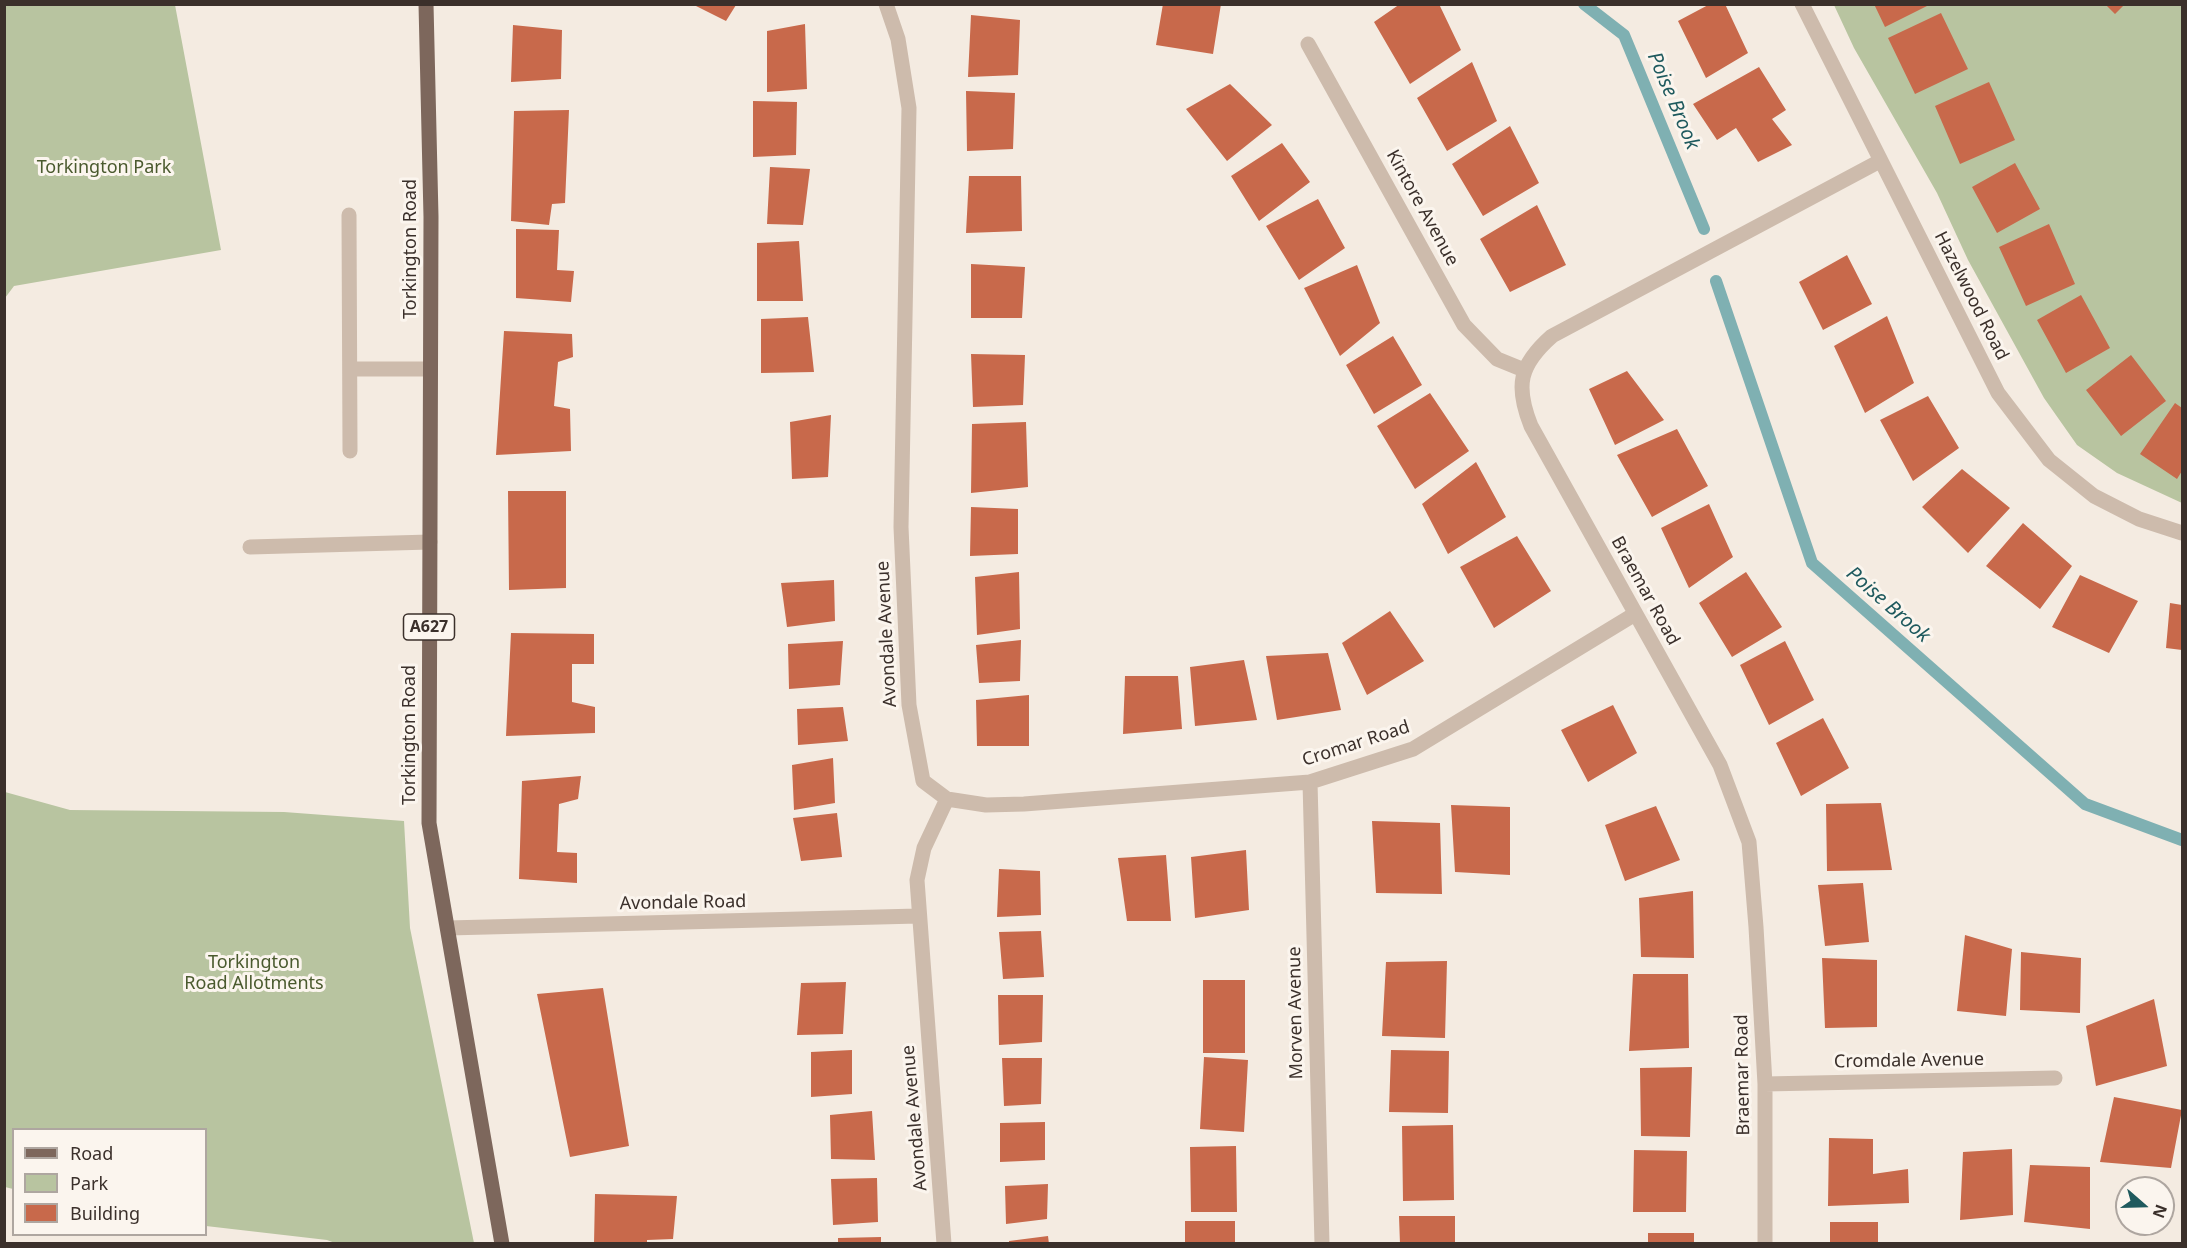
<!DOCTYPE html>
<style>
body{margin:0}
#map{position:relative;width:2187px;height:1248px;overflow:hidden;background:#f4ebe1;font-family:"Noto Sans",sans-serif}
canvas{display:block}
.frame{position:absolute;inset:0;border:6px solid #3b302b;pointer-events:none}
.legend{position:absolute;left:12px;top:1128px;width:195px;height:108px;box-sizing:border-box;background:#fbf5ee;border:2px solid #aea6a0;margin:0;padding:8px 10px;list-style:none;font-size:18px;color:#3b302b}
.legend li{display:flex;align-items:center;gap:12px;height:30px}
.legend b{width:30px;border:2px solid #aea6a0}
.north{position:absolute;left:2115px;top:1176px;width:60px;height:60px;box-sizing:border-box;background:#fbf5ee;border:2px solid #aea6a0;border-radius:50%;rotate:110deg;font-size:16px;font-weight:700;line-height:24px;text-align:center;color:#3b302b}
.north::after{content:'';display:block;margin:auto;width:21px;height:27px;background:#1f5a5e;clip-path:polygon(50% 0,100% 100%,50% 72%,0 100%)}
</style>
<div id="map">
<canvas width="2187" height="1248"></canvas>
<div class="frame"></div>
<ul class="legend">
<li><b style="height:8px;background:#7d675c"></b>Road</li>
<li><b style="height:16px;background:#b8c4a0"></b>Park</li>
<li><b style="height:16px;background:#c8694b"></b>Building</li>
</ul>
<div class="north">N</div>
</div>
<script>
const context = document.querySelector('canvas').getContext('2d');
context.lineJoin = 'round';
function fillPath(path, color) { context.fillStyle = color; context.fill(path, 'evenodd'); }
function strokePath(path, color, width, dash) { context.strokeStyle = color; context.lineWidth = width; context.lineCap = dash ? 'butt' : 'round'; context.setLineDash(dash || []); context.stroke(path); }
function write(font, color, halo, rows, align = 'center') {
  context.font = font + ' "Noto Sans",sans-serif'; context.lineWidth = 6; context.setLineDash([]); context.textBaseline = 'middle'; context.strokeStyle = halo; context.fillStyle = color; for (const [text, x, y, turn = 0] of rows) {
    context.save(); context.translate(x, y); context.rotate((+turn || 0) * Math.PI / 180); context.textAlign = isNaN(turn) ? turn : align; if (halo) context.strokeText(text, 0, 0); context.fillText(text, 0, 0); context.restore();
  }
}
const green = new Path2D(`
 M5 4 175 5 221 250 14 286 5 298Z
 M1834 5H2182V503L2117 473 2077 445 2044 398 1968 260 1937 193 1854 48Z
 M5 792 70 810 284 812 404 821 410 928 474 1243H335L327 1240 206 1226V1130H14L13 1189 5 1187Z`);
const stream = new Path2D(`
 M1584 4 1624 35 1704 229
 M1716 281 1812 563 2085 804 2182 840`);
const building = new Path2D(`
 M1163 4H1221L1213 54 1156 45Z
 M1400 4H1439L1461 50 1410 84 1374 22Z
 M1710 4H1725L1748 53 1706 78 1678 21Z
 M1874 4H1931L1885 27Z
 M2105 4H2125L2115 14Z
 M694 5H736L726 21Z
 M1941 13 1968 69 1915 94 1888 38Z
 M971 15 1020 20 1018 75 968 77Z
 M805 24 807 89 767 92V31Z
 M513 25 562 30 561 79 511 82Z
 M1472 62 1497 121 1447 151 1417 98Z
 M1759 67 1786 110 1772 119 1792 145 1758 162 1736 128 1717 140 1693 104Z
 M1989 82 2015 140 1960 164 1935 106Z
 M1230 84 1272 125 1227 161 1186 109Z
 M966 91 1015 93 1013 149 967 151Z
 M753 101 797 102 796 155 753 157Z
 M569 110 565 203 552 204 549 225 511 221 514 111Z
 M1510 126 1539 183 1483 216 1452 164Z
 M1282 143 1310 182 1259 221 1231 176Z
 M2015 163 2040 209 1997 233 1972 187Z
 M770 167 810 169 803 225 767 224Z
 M969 176H1021L1022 231 966 233Z
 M1318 199 1345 248 1299 280 1266 226Z
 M1537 205 1566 265 1510 292 1480 239Z
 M2049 224 2075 284 2026 306 1999 247Z
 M516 229 559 230 557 270 574 271 571 302 516 298Z
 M799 241 803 301H757V243Z
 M1847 255 1872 304 1823 330 1799 282Z
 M971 264 1025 267 1022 318H971Z
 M1357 265 1380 323 1340 356 1304 288Z
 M2081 295 2110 348 2066 373 2037 320Z
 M1887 316 1914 383 1865 413 1834 346Z
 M808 317 814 372 761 373V319Z
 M504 331 572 334 573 357 558 362 554 406 570 409 571 451 496 455Z
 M1393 336 1422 385 1374 414 1346 365Z
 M971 354 1025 355 1023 405 973 407Z
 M2131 355 2166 401 2121 436 2086 390Z
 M1627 371 1664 420 1615 445 1589 389Z
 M1430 393 1469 451 1415 489 1377 426Z
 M1928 396 1959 448 1913 481 1880 420Z
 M2175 403 2182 408V471L2177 479 2140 454Z
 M831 415 828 477 792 479 790 422Z
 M1026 422 1028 487 971 493 972 424Z
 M1677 429 1708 486 1652 517 1617 455Z
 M1476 462 1506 517 1448 554 1422 504Z
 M1962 469 2010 508 1968 553 1922 507Z
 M508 491H566V588L509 590Z
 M1709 504 1733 557 1689 588 1661 528Z
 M971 507 1018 509V554L970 556Z
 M2023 523 2072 566 2040 609 1986 566Z
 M1517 536 1551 591 1494 628 1460 567Z
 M1019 572 1020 629 977 635 975 577Z
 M1746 572 1782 627 1732 657 1699 603Z
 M2080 575 2138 601 2109 653 2052 627Z
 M834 580 835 621 787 627 781 583Z
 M2170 603 2182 605V650L2166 648Z
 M1390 611 1424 661 1367 695 1342 643Z
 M511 633 594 634V664H572V702L595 707V733L506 736Z
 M1021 640 1020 681 979 683 976 645Z
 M843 641 840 685 789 689 788 644Z
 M1785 641 1814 700 1769 725 1740 665Z
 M1328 653 1341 710 1277 720 1266 656Z
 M1244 660 1257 720 1195 726 1190 667Z
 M1125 676H1178L1182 729 1123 734Z
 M1029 695V746H977L976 700Z
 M1613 705 1637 753 1588 782 1561 730Z
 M843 707 848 741 798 745 797 709Z
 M1823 718 1849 768 1801 796 1776 743Z
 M833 758 835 803 794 810 792 765Z
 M581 776 578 799 559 804 557 852 577 853V883L519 879 522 781Z
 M1881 803 1892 870 1827 871 1826 804Z
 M1451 805 1510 807V875L1455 872Z
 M1656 806 1680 860 1625 881 1605 825Z
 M837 813 842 857 801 861 793 818Z
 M1372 821 1440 823 1442 894 1376 893Z
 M1246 850 1249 910 1195 918 1191 857Z
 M1166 855 1171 921H1127L1118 858Z
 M999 869 1040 871 1041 915 997 917Z
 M1863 883 1869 942 1825 946 1818 885Z
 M1693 891 1694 958 1641 957 1639 898Z
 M1041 931 1044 977 1003 979 999 932Z
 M1965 935 2012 949 2006 1016 1957 1011Z
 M2021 952 2081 958 2080 1013 2020 1010Z
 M1822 958 1877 960V1027L1825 1028Z
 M1447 961 1445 1038 1382 1036 1386 962Z
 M1633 974H1688L1689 1048 1629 1051Z
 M1203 980H1245V1053H1203Z
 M846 982 843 1034 797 1035 801 983Z
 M603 988 629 1146 570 1157 537 994Z
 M998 995H1043L1042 1042 999 1045Z
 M2154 999 2167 1066 2096 1086 2086 1026Z
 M852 1050V1094L811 1097V1052Z
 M1391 1050 1449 1051 1448 1113 1389 1112Z
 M1204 1057 1248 1060 1244 1132 1200 1129Z
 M1002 1058H1042L1041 1104 1004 1106Z
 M1692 1067 1690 1137 1641 1136 1640 1068Z
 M2114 1097 2182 1110 2171 1168 2100 1162Z
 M872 1111 875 1160 831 1159 830 1115Z
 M1045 1122V1160L1000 1162V1123Z
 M1453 1125 1454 1200 1403 1201 1402 1126Z
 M1829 1138 1873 1139V1174L1908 1169 1909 1203 1828 1206Z
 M1236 1146 1237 1212H1191L1190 1147Z
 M2012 1149 2013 1215 1960 1220 1963 1152Z
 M1634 1150 1687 1151 1686 1212H1633Z
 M2030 1165 2090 1167V1229L2024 1222Z
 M877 1178 878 1222 833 1225 831 1179Z
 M1048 1184 1047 1219 1006 1224 1005 1186Z
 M595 1194 677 1196 673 1239 647 1240V1244H594Z
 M1399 1216H1455V1244H1400Z
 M1185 1221H1235V1244H1185Z
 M1830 1222H1878V1244H1830Z
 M1648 1233H1694V1244H1648Z
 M1048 1236 1049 1244H1009V1241Z
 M881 1237V1244H838V1238Z`);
const service = new Path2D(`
 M349 215 350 451
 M350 369H430
 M250 547 430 542`);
const minor = new Path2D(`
 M886 4 898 39 909 108 901 527 909 705 923 781 947 799 924 848 917 880 944 1244
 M1802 4 1998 393 2049 460 2094 496 2139 519 2182 533
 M1308 44 1464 325 1497 359 1524 370
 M1310 782 1322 1244
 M947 799 986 805 1024 804 1310 782 1413 749 1635 614
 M448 928 918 916
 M1765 1084 2055 1078
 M1765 1244V1084L1756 927 1749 842 1720 765 1531 426C1515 386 1519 365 1552 336L1880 161`);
const primary = new Path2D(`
 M426 4 431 217 429 823 502 1244`);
const shields = [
 [429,627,51]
];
const shieldNames = [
 ["A627",429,627]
];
const parkNames = [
 ["Torkington Park",104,168],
 ["Torkington",254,963],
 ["Road Allotments",254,984]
];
const streetNames = [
 ["Kintore Avenue",1422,208,61],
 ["Torkington Road",411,249,-90],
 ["Hazelwood Road",1971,296,63],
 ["Braemar Road",1645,591,61],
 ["Avondale Avenue",887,634,-93],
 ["Torkington Road",410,735,-90],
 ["Cromar Road",1356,744,-18],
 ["Avondale Road",683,903,-1],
 ["Morven Avenue",1296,1013,-91],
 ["Cromdale Avenue",1909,1061,-1],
 ["Braemar Road",1743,1075,-91],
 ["Avondale Avenue",915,1118,-95]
];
const waterNames = [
 ["Poise Brook",1673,101,67],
 ["Poise Brook",1888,605,41]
];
fillPath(green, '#b8c4a0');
strokePath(stream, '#7fb0b2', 12);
fillPath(building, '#c8694b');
strokePath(service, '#cdbbac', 15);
strokePath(minor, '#cdbbac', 15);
strokePath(primary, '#7d675c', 15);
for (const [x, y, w] of shields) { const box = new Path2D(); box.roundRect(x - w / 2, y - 13, w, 26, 4.5); context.fillStyle = '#fbf5ee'; context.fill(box); strokePath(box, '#3b302b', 1.5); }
write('bold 16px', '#3b302b', null, shieldNames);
write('18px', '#4a5a2e', '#fbf5ee', parkNames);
write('18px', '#3b302b', '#fbf5ee', streetNames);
write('italic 20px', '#1f5a5e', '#fbf5ee', waterNames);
</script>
